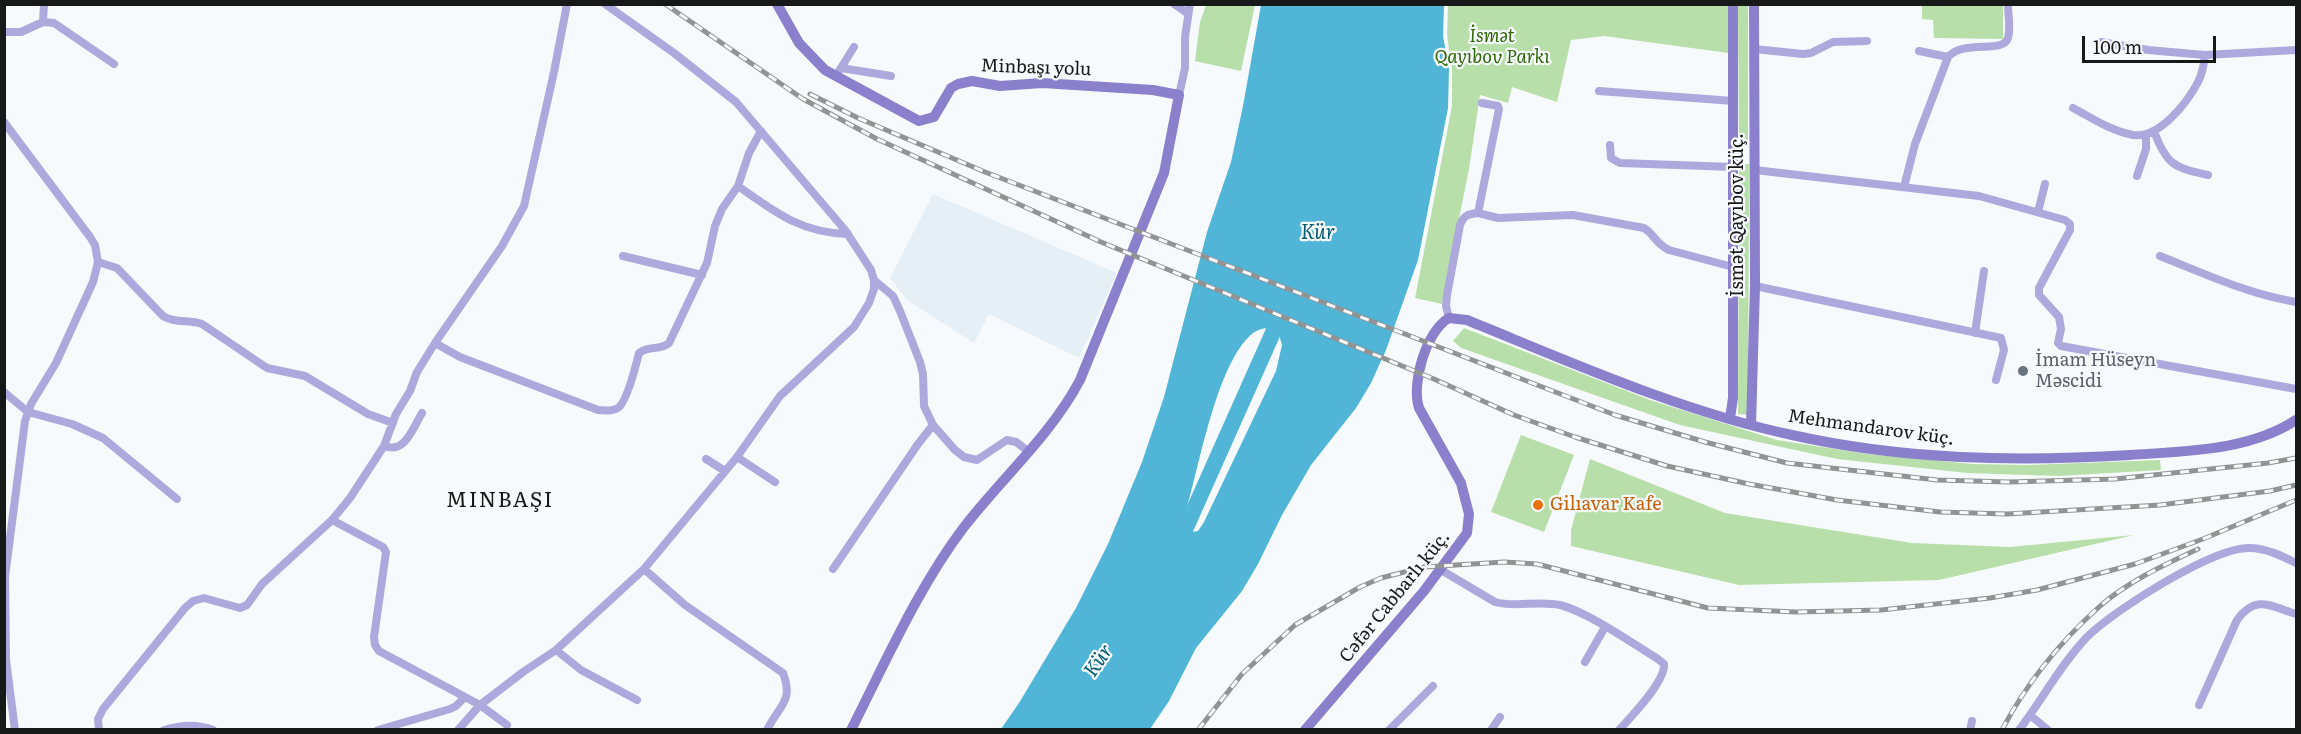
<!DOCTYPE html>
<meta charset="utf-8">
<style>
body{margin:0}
#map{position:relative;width:2301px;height:734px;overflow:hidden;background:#f7fafc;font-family:Literata,serif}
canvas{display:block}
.frame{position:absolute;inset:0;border:6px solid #171818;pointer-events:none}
.scale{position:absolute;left:2082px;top:36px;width:134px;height:27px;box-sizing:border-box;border:3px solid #171818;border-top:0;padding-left:8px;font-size:18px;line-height:21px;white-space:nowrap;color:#171818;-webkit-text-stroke:4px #f7fafc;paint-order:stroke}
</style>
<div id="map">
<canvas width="2301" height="734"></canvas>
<div class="frame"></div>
<div class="scale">100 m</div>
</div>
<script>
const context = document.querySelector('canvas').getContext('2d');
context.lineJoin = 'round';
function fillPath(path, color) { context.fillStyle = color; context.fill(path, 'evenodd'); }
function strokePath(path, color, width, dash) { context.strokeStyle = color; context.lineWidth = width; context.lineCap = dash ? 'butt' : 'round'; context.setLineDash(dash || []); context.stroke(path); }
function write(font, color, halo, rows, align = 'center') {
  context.font = font + ' Literata,serif'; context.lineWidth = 4.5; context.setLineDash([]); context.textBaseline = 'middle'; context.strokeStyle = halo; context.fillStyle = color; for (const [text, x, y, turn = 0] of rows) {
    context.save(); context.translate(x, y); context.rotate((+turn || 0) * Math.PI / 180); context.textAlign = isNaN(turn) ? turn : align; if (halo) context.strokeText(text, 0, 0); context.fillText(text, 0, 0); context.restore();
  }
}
const built = new Path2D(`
 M933 194 1117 273 1079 358 989 314 974 343 907 300 890 278Z`);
const green = new Path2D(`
 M1206 5H1255L1241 71 1195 61 1200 22Z
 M1448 5H1728V53L1604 36 1571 40 1557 102 1512 87 1508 103 1480 95 1469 169 1442 304 1415 298 1452 106V69L1447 35Z
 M1738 5H1748V145H1739Z
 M1922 5H2003V39L1934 38 1933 20 1922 19Z
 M1739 164H1749L1748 415 1738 414Z
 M1464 328 1650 400 1777 440 1867 454 1973 464 2028 465 2160 460 2161 470 2059 476 1967 473 1837 459 1680 425 1461 348 1453 341Z
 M1521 435 1574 455 1544 532 1491 512Z
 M1590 459 1725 513 1912 543 2010 547 2134 535 1939 580 1739 585 1571 546V530Z`);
const water = new Path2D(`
 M1261 5H1444L1443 36 1449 69 1448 108 1418 260 1386 350 1371 383 1356 408 1311 465 1282 515 1258 564 1242 591 1196 648 1169 701 1150 729H1001L1019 703 1076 608 1108 544 1142 462 1164 397 1207 232 1231 162 1243 106ZM1271 328 1278 331 1282 345 1276 371 1204 522 1198 531 1186 533 1183 524 1185 514C1199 469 1216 363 1253 333 1259 329 1264 328 1271 328Z`);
const river = new Path2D(`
 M1176 550 1283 310`);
const street = new Path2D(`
 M1174 4 1187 13
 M43 22 44 4
 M4 32H21L43 22 54 23 114 64
 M2101 42 2148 50 2205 55 2296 50
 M1754 49 1803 54 1811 53 1833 42 1867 41
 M1919 51 1948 57
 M841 68 891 76
 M839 71 854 47
 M1599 91 1733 101
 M1179 95 1185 68V37L1190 4
 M2073 108C2092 118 2111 131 2133 135 2159 139 2187 103 2198 82 2203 73 2204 64 2205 55
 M4 122 90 237 95 245 98 262 93 282 56 363 31 404 25 421 5 577 6 660 15 730
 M2154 131C2166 164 2174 168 2208 175
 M1610 145 1611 158 1620 163 1733 167
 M1755 170 1979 196 2065 220 2070 224V230L2039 288V295L2059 317 2061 329 2058 343 2061 346 2296 389
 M2137 176 2146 149V135
 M738 186C775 212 801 233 848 234
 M1904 187 1915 144 1948 57C1963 39 2004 54 2008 38 2011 28 2008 15 2008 4
 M2038 212 2045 184
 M1478 213 1498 218 1573 215 1644 228C1654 234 1656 244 1669 250L1733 267
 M623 256 702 275
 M2160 256C2205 274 2248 294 2296 302
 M98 262 117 268 163 316C175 324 189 319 202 324L267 368 305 376 368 414 393 423
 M874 280 893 296 900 311 920 362 923 374 924 406 933 425 955 450 964 457 977 460 1007 440 1016 442 1028 451
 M1755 286 2001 338 2004 350 1996 380
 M1449 318 1446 306 1447 295 1460 225C1464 215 1468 214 1478 213L1499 109 1498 106 1482 103
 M1975 333 1984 271
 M435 343 460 357 598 410C604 410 612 412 618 408 627 402 636 365 639 353 649 345 660 351 669 343L707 263 715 226 722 209 738 186 749 153 761 131
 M4 392 28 412 72 424 103 438 177 499
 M384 446C405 454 413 428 422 413
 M737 457 775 482
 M706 459 725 471
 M332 520 383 547 386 552 374 637 375 645 379 651 480 705 507 725
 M644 569 685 605 783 673C794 702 779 705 767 730
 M833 569 918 444 933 425
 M1441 570 1495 602C1516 608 1538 600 1560 605 1588 612 1632 643 1658 659L1664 664C1666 681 1631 717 1619 730
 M556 650 581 670 637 700
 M1585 662 1605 627
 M2199 705 2237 620C2256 594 2270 606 2296 614
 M2030 715 2048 730
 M99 730 98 719 103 709 185 608 193 601 204 598 240 608 247 605 262 584 332 520 350 498 384 446 396 414 410 391 417 372 435 343 502 246 524 206 554 72 567 4
 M164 730C180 725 196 723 213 730
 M378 730 450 709 456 706 464 698
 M458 730 480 705 523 672 556 650 644 569 737 457 780 396 854 327 869 303 874 289V280L871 270 845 230 736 102 674 53 605 4
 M1389 730 1433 686
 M1491 730 1500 717
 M1970 730 1972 721
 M2019 730C2042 700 2061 664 2087 637 2114 610 2212 548 2249 548 2266 548 2282 556 2296 563`);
const secondary = new Path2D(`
 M777 4 799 43 825 70 919 121 934 117 951 88 958 84 972 81 1000 86 1042 83 1153 90 1179 95 1164 173 1080 380C1051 435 1002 478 964 527 919 586 885 663 851 730
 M1730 418 1733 398V4
 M1751 425 1755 286 1754 4
 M1305 730 1424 591 1467 533 1469 514 1461 483 1419 408C1411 384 1426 331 1449 318L1467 320C1573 363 1680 411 1792 435 1903 460 2017 462 2130 455 2185 451 2249 451 2296 420`);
const rail = new Path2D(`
 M665 4 803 99 877 139 1101 242 1434 379 1514 415 1575 437 1667 466 1749 484 1837 500 1940 512 2007 514 2160 505 2270 491 2296 485
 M810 94 858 118 985 172 1615 415 1705 442 1787 463 1937 480 2009 482 2115 479 2268 463 2296 458
 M1198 730 1242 674 1295 625 1360 587 1381 578 1424 567 1504 562 1537 564 1708 608 1796 612 1881 610 1990 598 2037 590 2135 564 2203 539 2296 500
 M2002 730C2026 684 2060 642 2099 607 2127 582 2164 565 2198 549`);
const markers = [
 [2023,371,6,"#6b7280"],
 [1538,505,6,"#e8710a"]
];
const parkNames = [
 ["İsmət",1492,37],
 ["Qayıbov Parkı",1492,58]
];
const streetNames = [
 ["Minbaşı yolu",1036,68,2],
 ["İsmət Qayıbov küç.",1738,215,-90],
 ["Mehmandarov küç.",1871,428,8],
 ["Cəfər Cabbarlı küç.",1395,597,-51]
];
const worshipNames = [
 ["İmam Hüseyn",2035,361],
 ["Məscidi",2035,382]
];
const foodNames = [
 ["Gilıavar Kafe",1550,505]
];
const waterNames = [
 ["Kür",1318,233],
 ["Kür",1099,661,-55]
];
const quarterNames = [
 ["MINBAŞI",500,501]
];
fillPath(built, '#e7eff6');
fillPath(green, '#b8dfa9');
fillPath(water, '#50b5d6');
strokePath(river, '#50b5d6', 16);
strokePath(street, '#ada9dd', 8);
strokePath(secondary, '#8a80cc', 10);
strokePath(rail, '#919394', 5);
strokePath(rail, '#f7fafc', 3, [9]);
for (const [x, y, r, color] of markers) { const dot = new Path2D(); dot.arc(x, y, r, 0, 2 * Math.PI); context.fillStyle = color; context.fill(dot); strokePath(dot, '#f7fafc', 2); }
write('italic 18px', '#2c6706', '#f7fafc', parkNames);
write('18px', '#171818', '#f7fafc', streetNames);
write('18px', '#5b616d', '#f7fafc', worshipNames, 'left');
write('18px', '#c56008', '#f7fafc', foodNames, 'left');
write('italic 20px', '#035c73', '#f7fafc', waterNames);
context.letterSpacing = '1.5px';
write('21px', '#171818', '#f7fafc', quarterNames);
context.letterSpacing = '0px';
</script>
